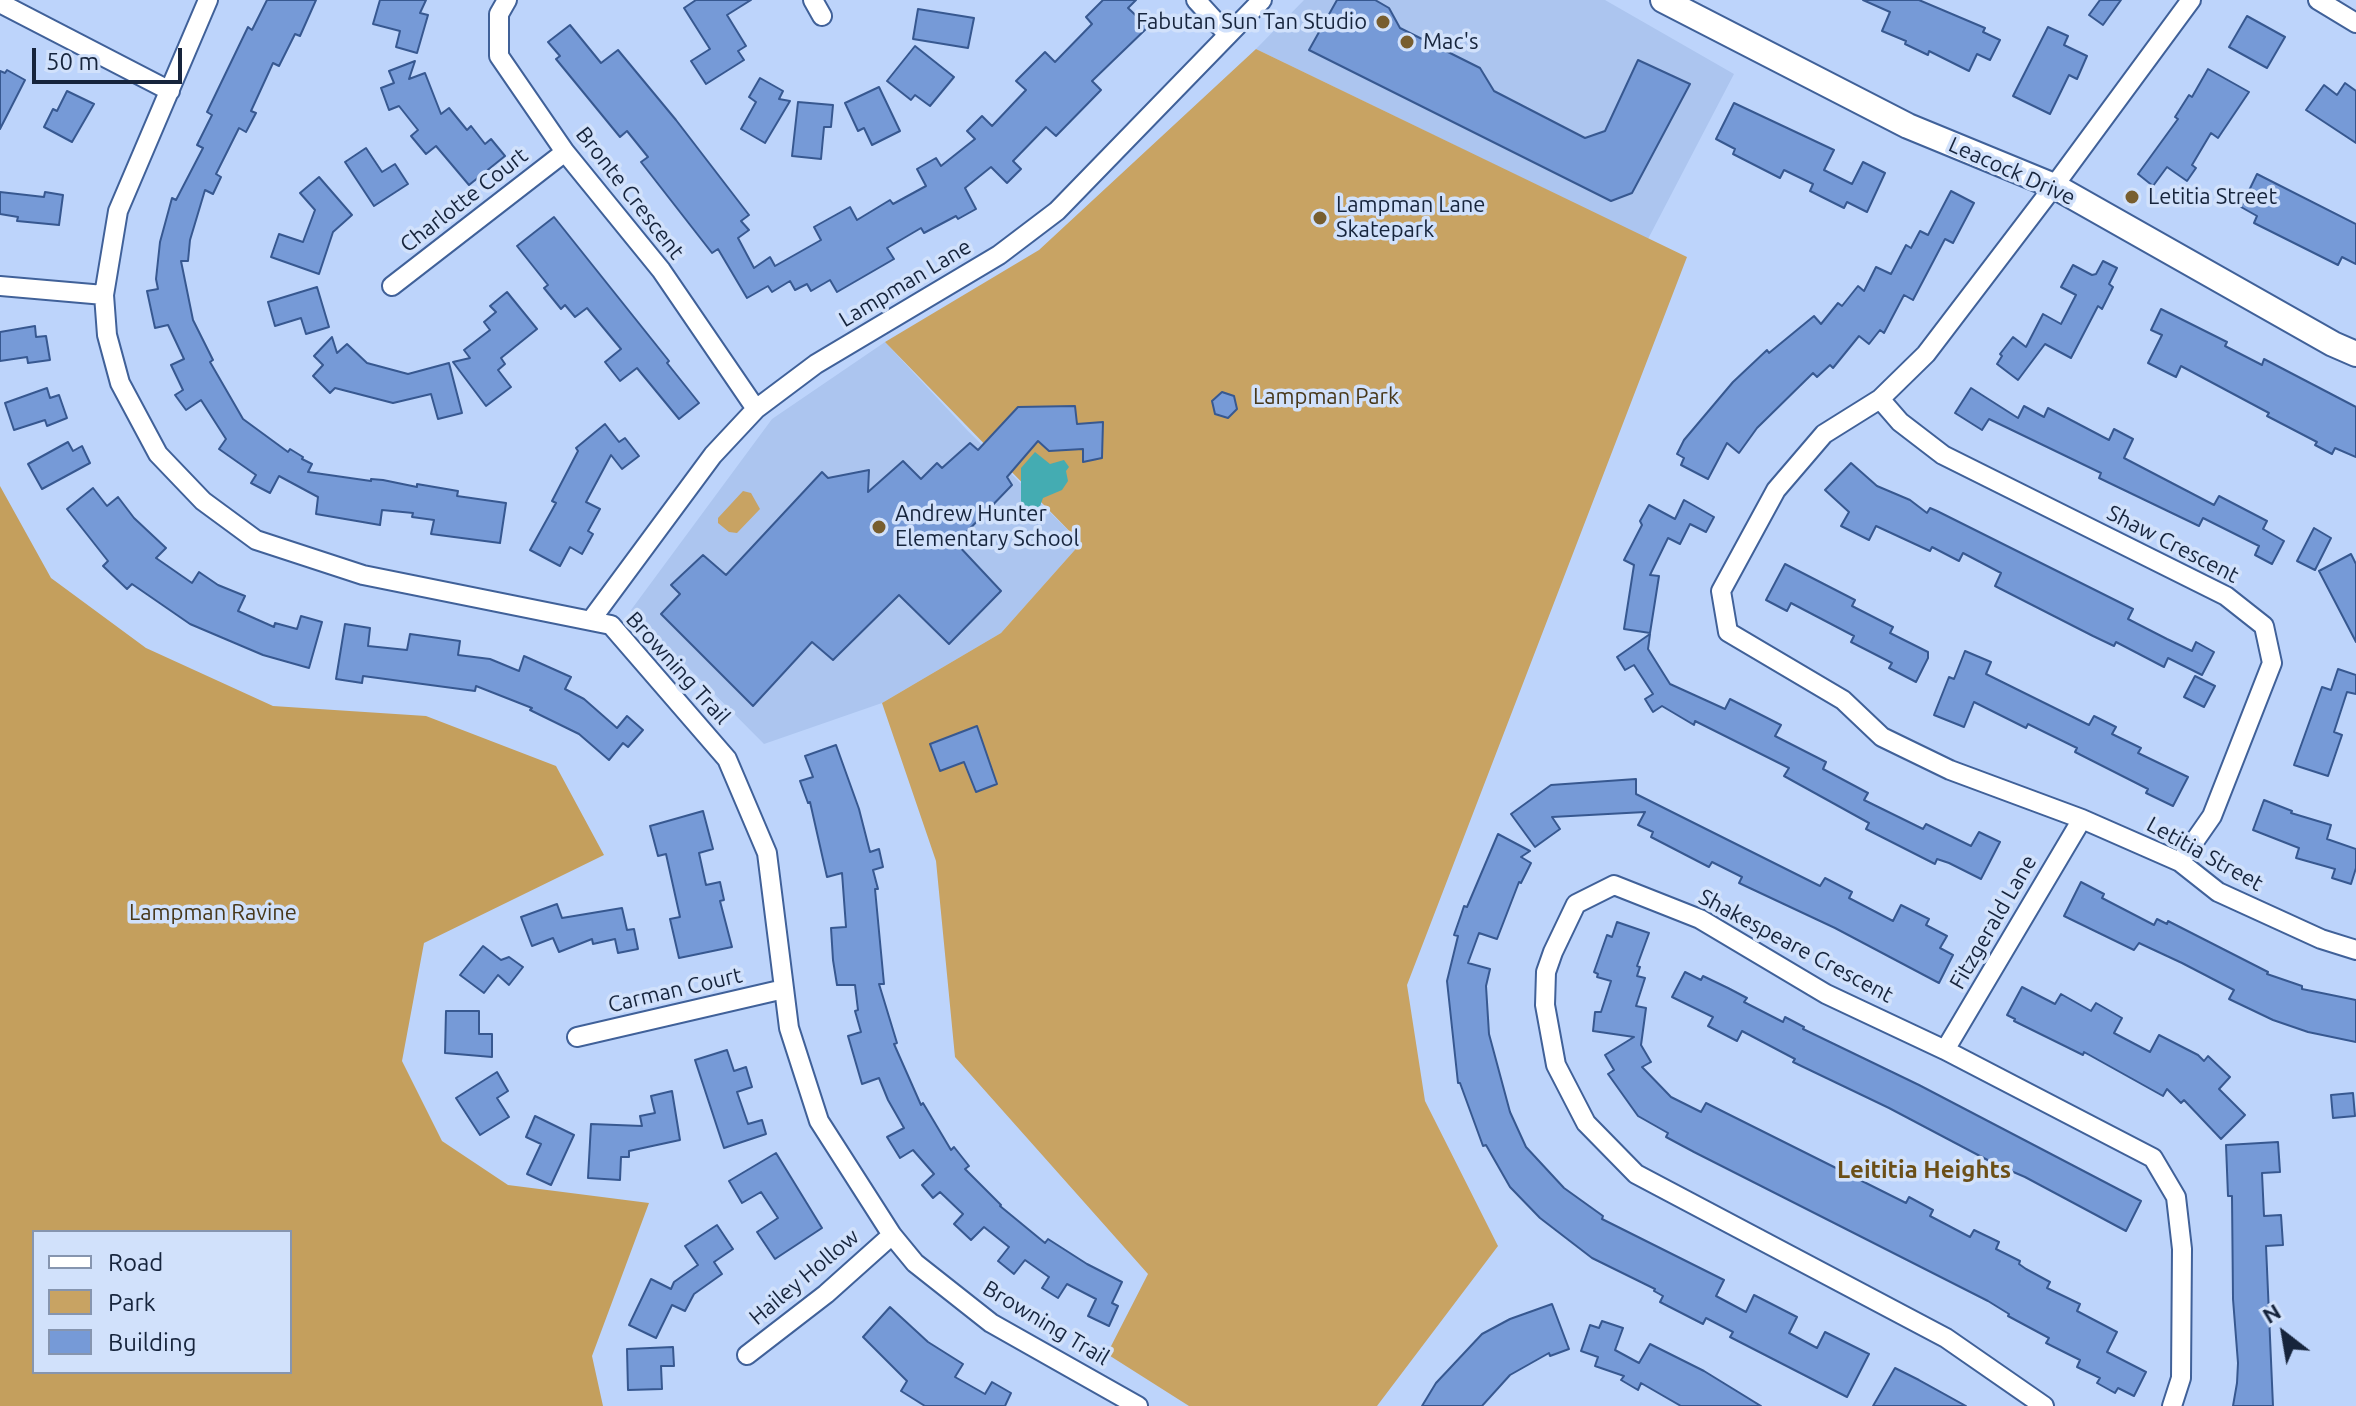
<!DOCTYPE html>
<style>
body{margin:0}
#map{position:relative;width:2356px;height:1406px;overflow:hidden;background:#bdd4fb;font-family:Ubuntu,sans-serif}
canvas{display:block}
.legend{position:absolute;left:32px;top:1230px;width:260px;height:144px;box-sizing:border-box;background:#d1e1fb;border:2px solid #8695af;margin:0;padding:10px 14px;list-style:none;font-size:24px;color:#16243c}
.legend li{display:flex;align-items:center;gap:16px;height:40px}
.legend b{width:40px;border:2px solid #8695af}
.north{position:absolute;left:2244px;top:1294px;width:80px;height:80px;-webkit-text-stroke:6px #d1e1fb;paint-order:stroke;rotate:329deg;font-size:22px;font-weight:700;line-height:32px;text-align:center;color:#16243c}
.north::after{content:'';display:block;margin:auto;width:28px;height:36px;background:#16243c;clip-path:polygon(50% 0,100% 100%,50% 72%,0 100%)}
.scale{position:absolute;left:32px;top:48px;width:150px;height:36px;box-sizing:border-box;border:4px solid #16243c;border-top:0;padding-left:10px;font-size:24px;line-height:28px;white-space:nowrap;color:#16243c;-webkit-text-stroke:6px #d1e1fb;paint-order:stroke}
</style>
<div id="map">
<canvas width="2356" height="1406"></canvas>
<ul class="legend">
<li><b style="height:10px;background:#fff"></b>Road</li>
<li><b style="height:22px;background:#c8a363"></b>Park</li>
<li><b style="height:22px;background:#769ad7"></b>Building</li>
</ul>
<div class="north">N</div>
<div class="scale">50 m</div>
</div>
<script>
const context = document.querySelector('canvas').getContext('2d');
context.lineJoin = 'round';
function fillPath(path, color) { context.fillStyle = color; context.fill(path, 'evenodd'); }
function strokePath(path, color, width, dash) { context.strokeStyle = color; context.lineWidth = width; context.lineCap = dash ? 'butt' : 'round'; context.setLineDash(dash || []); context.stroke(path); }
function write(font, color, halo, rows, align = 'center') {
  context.font = font + ' Ubuntu,sans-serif'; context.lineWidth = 7; context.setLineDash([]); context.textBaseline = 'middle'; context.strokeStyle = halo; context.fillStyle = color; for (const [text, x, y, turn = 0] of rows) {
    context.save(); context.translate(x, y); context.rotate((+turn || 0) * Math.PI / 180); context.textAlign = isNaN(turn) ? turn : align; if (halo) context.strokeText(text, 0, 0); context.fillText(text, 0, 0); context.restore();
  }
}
const built = new Path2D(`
 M1304 0H1605L1734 74 1648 239 1256 49Z
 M885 342 968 431 1081 543 1001 633 882 703 764 744 631 610 772 419Z`);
const green = new Path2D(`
 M1256 49 1687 257 1407 985 1425 1101 1498 1246 1377 1406H1189L1107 1354 1148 1274 955 1057 936 861 882 703 1001 633 1081 543 885 342 1039 250Z
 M743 491 751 493 760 509 737 533 729 532 718 523V518Z`);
const forest = new Path2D(`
 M0 486 51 578 146 648 273 706 426 716 556 766 604 855 424 943 402 1061 442 1141 508 1185 649 1203 592 1356 603 1406H0ZM34 1232H290V1372H34Z`);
const water = new Path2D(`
 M1035 452 1050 464 1064 460 1069 467 1066 471 1068 481 1062 490 1043 498 1039 509 1032 513 1025 512 1021 504V468Z`);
const building = new Path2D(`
 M267 0H316L300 36 295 34 279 66 273 63 251 111 256 113 246 132 239 128 216 174 221 177 213 194 205 190 190 240 188 261H181L193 320 213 360 210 362 243 419 288 452 290 449 303 457 302 459 312 464 308 472 371 481V479L383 480 417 487V484L458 491 457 496 506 503 500 543 431 534 434 520 412 517 413 513 382 510 380 525 316 514 318 497 279 476 270 493 251 483 256 475 219 449 226 439 201 400 186 410 175 395 183 390 171 365 184 359 168 325 155 328 147 291 158 289 156 279 160 242 172 198 176 200 203 148 197 145 212 115 207 112 248 27 252 30Z
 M380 0H426L420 13 428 15 417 53 396 47 400 31 373 24Z
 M696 0H751L727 15 746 46 738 51 744 60 706 84 691 61 710 49 684 8Z
 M1103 0H1136L1128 8 1148 27 1092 81 1101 90 1056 136 1046 127 1013 161 1021 169 1007 183 991 167 965 188 976 209 958 219 956 216 924 233 921 228 887 248 894 259 837 292 830 280 811 291 807 284 795 290 790 281 772 292 768 286 747 298 718 249 712 253 641 162 648 157 627 131 620 137 556 59 560 56 548 42 570 25 601 63 618 50 676 120 749 215 741 221 749 230 738 238 754 268 770 257 775 266 821 240 814 227 850 207 857 220 890 200 893 204 926 186 917 169 936 158 941 166 975 139 967 131 982 116 992 126 1026 90 1016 81 1045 52 1055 62 1092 24 1086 17Z
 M1337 0H1375L1389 8 1400 28 1480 68 1494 91 1585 138 1605 131 1638 60 1690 84 1632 193 1611 201 1309 50Z
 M1863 0H1919L1985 28 1983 32 2000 40 1990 60 1977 54 1969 71 1929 51 1928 55 1905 44 1906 41 1882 31 1890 12Z
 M2100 0H2121L2103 25 2089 15Z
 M918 9 974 18 968 48 913 39Z
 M2247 16 2285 37 2267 68 2229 47Z
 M2048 27 2068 36 2064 45 2087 56 2077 79 2069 75 2050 114 2013 96Z
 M915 46 954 77 930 106 915 95 911 100 887 81Z
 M415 61 409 79 425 73 441 114 449 108 467 130 471 126 485 144 491 139 505 156 469 185 436 146 426 154 411 136 418 130 399 106 389 110 381 88 394 83 389 71Z
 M2208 69 2249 92 2218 138 2211 133 2192 165 2196 168 2187 181 2167 167 2153 186 2138 174 2178 119 2175 117 2189 95 2192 97Z
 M7 70 25 80 0 129V71L5 73Z
 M760 78 783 91 779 99 790 101 765 143 741 129 756 102 749 97Z
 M2345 83 2356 91V143L2306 110 2324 85 2337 95Z
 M879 87 900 131 872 145 864 128 858 131 845 103Z
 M67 91 94 104 72 142 44 127 53 109 57 111Z
 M798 102 833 105 831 127H824L821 159 792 156Z
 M1734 103 1834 150 1824 170 1852 184 1863 162 1885 173 1867 212 1847 202 1844 208 1810 191 1813 184 1784 170 1780 178 1733 154 1735 149 1716 139Z
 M366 148 382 172 395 164 408 184 374 206 345 162Z
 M2257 174 2356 224V264L2342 257 2338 265 2254 223 2257 216 2241 207Z
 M319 177 352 215 333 232 319 274 271 257 279 234 303 242 315 210 300 193Z
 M1951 191 1974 203 1953 243 1945 239 1913 300 1904 295 1884 333 1880 330 1869 344 1859 336 1833 368 1830 365 1817 377 1813 373 1757 428 1739 453 1727 443 1708 479 1681 465 1684 458 1677 454 1684 440 1733 382 1767 350 1769 353 1814 316 1821 324 1838 303 1842 306 1858 286 1864 291 1876 267 1891 274 1906 245 1911 248 1920 231 1928 235Z
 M0 192 44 197 45 192 63 195 59 225 17 221 18 217 0 214Z
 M554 217 669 361 667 363 699 403 679 419 637 368 620 381 605 362 621 349 587 308 575 317 565 305 561 309 544 288 548 285 517 246Z
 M2103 261 2117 268 2109 284 2113 287 2102 309 2098 306 2071 358 2045 344 2018 380 1997 364 2002 356 2000 354 2013 337 2026 347 2043 314 2061 324 2076 295 2061 287 2073 265 2092 275 2096 274Z
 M317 287 329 327 306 334 301 318 275 326 268 302Z
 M507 292 537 329 501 358 505 364 498 370 511 387 486 406 453 362 470 358 464 350 490 330 484 322 496 312 490 306Z
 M2161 309 2227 342 2225 346 2262 365 2264 359 2356 407V457L2335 448 2332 454 2315 445 2317 442 2267 416 2269 413 2181 366 2176 377 2148 363 2162 335 2151 330Z
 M35 326 36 337 46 336 50 360 28 363 27 357 0 361V332Z
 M332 337 337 353 347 344 367 363 408 374 449 363 462 413 438 419 431 394 393 403 335 388 330 393 313 376 323 365 314 356Z
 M47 388 50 398 59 395 67 418 47 426 45 420 14 430 5 403Z
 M1971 388 2018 418 2024 406 2044 417 2048 408 2109 440 2114 429 2133 439 2124 458 2214 505 2219 496 2267 521 2263 529 2284 541 2272 564 2255 555 2259 546 2203 518 2199 526 2099 478 2101 473 1989 419 1982 430 1955 413Z
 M1222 392 1234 396 1237 409 1228 418 1215 414 1212 401Z
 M1075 406 1077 424 1103 422 1102 458 1083 462V449L1049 451 1038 441 1007 477 1012 485 956 543 1001 591 949 644 899 595 833 660 812 642 753 706 661 614 680 594 671 585 703 555 726 575 822 472 828 478 869 470 868 492 903 461 921 479 937 463 942 468 970 443 978 450 1018 407Z
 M605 424 619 442 625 438 639 456 622 469 611 455 586 502 600 509 588 531 593 534 582 554 570 547 560 566 530 550 556 503 552 501 578 451 576 448Z
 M68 442 73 451 82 446 90 463 42 489 28 464Z
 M1851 463 1877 486 1910 500 1927 513 1930 508 1937 511 2133 609 2128 619 2167 639 2192 651 2196 642 2214 652 2202 675 2168 658 2164 667 2116 642 2114 646 2093 636 1995 586 2001 573 1963 553 1959 561 1932 547 1930 551 1876 526 1869 540 1841 526 1849 512 1825 490Z
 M93 488 107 506 118 497 134 518 166 548 156 558 192 583 199 572 218 585 245 596 238 611 274 627 275 623 297 629 301 616 322 622 309 668 263 655 190 624 132 584 127 589 103 566 108 561 67 509Z
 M1684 500 1714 517 1706 532 1690 524 1680 544 1668 538 1650 575 1659 576 1650 633 1624 629 1634 565 1624 560 1642 525 1640 521 1649 505 1675 519Z
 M2314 528 2331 538 2315 570 2297 561Z
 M2351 554 2356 564V642L2319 571Z
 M1785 564 1855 600 1852 606 1893 627 1890 633 1928 652V658L1916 682 1889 668 1892 663 1851 642 1854 636 1791 603 1787 611 1766 600Z
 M345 624 370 628 368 646 407 650 410 634 460 641 458 655 490 659 519 671 524 656 571 677 565 689 584 699 617 728 627 716 643 730 628 747 623 743 609 760 579 734 530 710 532 708 476 686 475 691 363 676 362 683 336 679Z
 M1650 634 1648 649 1670 684 1725 709 1730 699 1781 725 1775 736 1826 762 1823 769 1868 793 1864 800 1923 829 1926 824 1971 846 1979 832 2000 842 1981 879 1949 863 1937 859 1935 864 1866 829 1869 823 1784 776 1789 768 1695 721 1694 725 1662 706 1653 712 1645 699 1653 694 1634 665 1625 670 1617 657Z
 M1965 651 1991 662 1986 674 2089 725 2094 716 2116 727 2112 734 2141 748 2138 753 2188 777 2173 806 2146 793 2148 789 2075 752 2077 748 2028 724 2026 728 1974 702 1964 727 1934 715 1949 677 1954 679Z
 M2338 669 2356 675V694L2347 692 2334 732 2342 735 2328 776 2294 765 2322 687 2331 690Z
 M2195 676 2215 686 2204 707 2184 697Z
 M977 726 997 784 976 792 964 762 940 771 930 744Z
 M836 745 859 809 870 852 879 849 883 867 873 870 878 889H875L884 984H879L897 1043 894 1044 921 1105 923 1103 951 1150 954 1147 969 1166 965 1169 1001 1205 1000 1206 1045 1243 1048 1239 1087 1264 1122 1282 1112 1303 1118 1306 1109 1326 1088 1316 1096 1299 1067 1284 1058 1298 1042 1288 1049 1277 1025 1260 1014 1274 998 1261 1009 1247 984 1227 971 1240 954 1224 963 1214 940 1192 933 1198 922 1185 934 1174 913 1150 900 1158 887 1137 904 1128 888 1100 879 1078 862 1084 848 1036 861 1032 855 1011 858 1010 855 985H837L833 960 831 928 846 927 842 873 827 877 810 802 808 803 800 781 813 777 805 756Z
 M1636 779V794L1820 886 1825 878 1852 892 1849 898 1893 921 1901 905 1929 919 1926 925 1947 936 1940 948 1953 955 1939 983 1835 928 1739 883 1742 877 1712 862 1709 867 1651 837 1653 832 1638 825 1645 812 1552 817 1560 829 1535 847 1511 814 1551 785Z
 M2264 800 2292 811 2291 813 2331 825 2327 839 2356 849V868L2351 884 2332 878 2335 869 2296 858 2299 848 2253 830Z
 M703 811 713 849 699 853 706 885 720 882 724 900 720 901 732 947 679 958 670 919 680 917 666 854 658 856 650 826Z
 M1498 834 1530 851 1521 857 1531 863 1521 883 1519 882 1497 939 1479 933 1468 963 1490 969 1486 986 1489 1034 1510 1112 1526 1147 1564 1188 1603 1216 1602 1219 1724 1280 1716 1296 1746 1312 1754 1295 1797 1317 1789 1333 1817 1348 1825 1332 1869 1354 1847 1397 1730 1337 1733 1332 1706 1318 1703 1324 1660 1302 1663 1296 1654 1291 1655 1289 1592 1258 1540 1218 1510 1187 1486 1145 1483 1146 1460 1083H1458L1447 981 1458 936 1454 935 1461 915 1464 906 1467 907Z
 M2081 882 2104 894 2102 898 2154 925 2157 919 2167 924 2168 921 2268 972 2267 974 2302 986V989L2356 1000V1042L2308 1032 2273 1020 2229 999 2234 990 2182 963 2139 943 2134 950 2064 916Z
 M557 904 562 918 622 908 627 930 634 929 638 949 618 953 615 939 593 944 592 939 559 952 553 938 532 946 521 917Z
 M1617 922 1649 933 1637 966 1640 967 1637 976 1645 978 1636 1006 1646 1008 1641 1045 1651 1062 1642 1067 1671 1097 1701 1112 1706 1103 1906 1203 1909 1197 1933 1210 1930 1216 1970 1237 1974 1230 1999 1242 1996 1249 2020 1261 2019 1264 2026 1269 2050 1282 2047 1288 2080 1304 2077 1311 2117 1332 2107 1352 2146 1372 2134 1396 2118 1388 2115 1393 2097 1383 2100 1378 2077 1367 2080 1360 2046 1343 2049 1338 2008 1316 2009 1314 1988 1301 1694 1152 1666 1137 1668 1133 1638 1116 1608 1074 1614 1070 1605 1055 1634 1037 1593 1031 1595 1012H1601L1611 981 1597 977 1598 974 1594 972 1607 935 1612 937Z
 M483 946 501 960 509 957 523 967 509 985 498 975 484 993 460 975Z
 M1685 972 1701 980 1703 976 1728 988 1747 998 1744 1002 1783 1022 1785 1017 1804 1027 1803 1029 1919 1085 2141 1201 2126 1231 2025 1177 1997 1165 1889 1108 1793 1062 1795 1059 1742 1031 1737 1041 1708 1026 1713 1017 1672 997Z
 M2022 987 2055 1004 2061 994 2091 1011 2096 1003 2122 1018 2114 1033 2150 1052 2159 1035 2198 1055 2204 1061 2208 1056 2230 1077 2219 1089 2245 1115 2221 1139 2184 1100 2181 1103 2167 1089 2163 1096 2084 1052 2083 1055 2014 1021 2015 1019 2007 1015Z
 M446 1011H479V1034H492V1057L445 1053Z
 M727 1050 734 1071 746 1067 752 1087 737 1092 748 1124 762 1120 766 1134 724 1148 695 1060Z
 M497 1072 508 1091 497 1098 509 1117 480 1135 456 1098Z
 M672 1091 680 1140 629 1151V1157H621L620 1180 588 1178 591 1124 642 1126 640 1116 655 1113 651 1096Z
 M2353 1093 2355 1116 2333 1118 2331 1095Z
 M535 1116 574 1135 551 1185 527 1174 541 1144 526 1137Z
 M2278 1142 2280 1172 2262 1173 2264 1216 2281 1215 2283 1245 2266 1246 2273 1406H2233L2237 1383 2238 1363 2233 1299 2232 1196H2228L2226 1145Z
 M776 1153 822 1228 775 1259 757 1232 778 1218 761 1192 742 1203 729 1181Z
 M717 1225 733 1249 714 1262 722 1274 694 1294 685 1311 672 1305 656 1338 629 1325 651 1279 671 1289 674 1282 698 1265 685 1246Z
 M1552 1304 1569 1349 1550 1356 1549 1353 1510 1375 1482 1406H1422L1436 1383 1482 1334 1510 1319Z
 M890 1307 928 1342 963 1364 955 1377 985 1394 992 1382 1011 1393 1005 1406H925L901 1391 907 1381 863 1337Z
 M1602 1321 1623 1328 1615 1350 1639 1363 1650 1344 1704 1371 1761 1406H1681L1641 1383 1638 1390 1621 1380 1624 1376 1595 1366 1598 1357 1581 1351 1590 1325 1599 1328Z
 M673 1347 674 1366H661L662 1389 628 1390 627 1349Z
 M1895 1368 1919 1380 1966 1406H1873Z`);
const street = new Path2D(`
 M208 0 118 211 104 295 107 335 120 383 158 454 203 501 256 540 363 575 611 625 727 759 767 853 789 1028 819 1121 892 1235 915 1263 991 1323 1138 1406
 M507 0 499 14V56L565 152 661 270 756 409
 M813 0 822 16
 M1196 0 1228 35
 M2191 0 2054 186 1926 354 1880 399 1824 434 1776 490 1721 591 1728 632 1843 700 1882 737 1950 770 2082 819 2180 862 2218 892 2321 939 2356 950
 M2318 0 2356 23
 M0 3 170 91
 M0 286 104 295
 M392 286 565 152
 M1880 399 1900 422 1943 455 2226 596 2264 626 2272 663 2212 816 2180 862
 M591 620 713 455 756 409 816 364 999 255 1057 211 1262 0
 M577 1037 784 989
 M1945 1050 2082 819
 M747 1355 826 1294 892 1235
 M2044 1406 1946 1338 1636 1174 1586 1123 1556 1065 1545 1005 1546 972 1553 952 1576 904 1614 885 1700 919 1826 994 1945 1050 2153 1158 2176 1197 2182 1249 2181 1378 2172 1406`);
const secondary = new Path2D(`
 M1663 0 1908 126 2054 186 2333 344 2356 354`);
const markers = [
 [1383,22,8,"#785e2f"],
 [1407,42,8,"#785e2f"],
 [2132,197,8,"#785e2f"],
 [1320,218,8,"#785e2f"],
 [879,527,8,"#785e2f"]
];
const poiNames = [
 ["Fabutan Sun Tan Studio",1367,22,"right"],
 ["Mac's",1423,42],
 ["Letitia Street",2148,197],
 ["Lampman Lane",1336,205],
 ["Skatepark",1336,230],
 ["Andrew Hunter",895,514],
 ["Elementary School",895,539]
];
const streetNames = [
 ["Leacock Drive",2012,171,24],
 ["Bronte Crescent",630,193,52],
 ["Charlotte Court",464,200,-38],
 ["Lampman Lane",905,283,-31],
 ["Shaw Crescent",2173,544,27],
 ["Browning Trail",678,668,48],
 ["Letitia Street",2205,854,29],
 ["Fitzgerald Lane",1993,922,-60],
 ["Shakespeare Crescent",1796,946,28],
 ["Carman Court",675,990,-13],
 ["Hailey Hollow",804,1277,-40],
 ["Browning Trail",1046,1323,31]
];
const parkNames = [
 ["Lampman Park",1326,397],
 ["Lampman Ravine",213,913]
];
const neighbourhoodNames = [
 ["Leititia Heights",1924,1170]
];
fillPath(built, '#acc5ef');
fillPath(green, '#c8a363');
fillPath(forest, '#c49f5d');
fillPath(water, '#44acb2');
fillPath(building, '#769ad7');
strokePath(building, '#375890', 2);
strokePath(street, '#406199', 22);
strokePath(secondary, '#406199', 28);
strokePath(street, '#fff', 18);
strokePath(secondary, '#fff', 24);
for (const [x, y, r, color] of markers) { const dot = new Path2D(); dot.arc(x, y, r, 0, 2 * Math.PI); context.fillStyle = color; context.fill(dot); strokePath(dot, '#d1e1fb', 3); }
write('22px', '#16243c', '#d1e1fb', poiNames, 'left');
write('22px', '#16243c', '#d1e1fb', streetNames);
write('22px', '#48381a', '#d1e1fb', parkNames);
write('bold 24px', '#6b4f17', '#d1e1fb', neighbourhoodNames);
</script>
